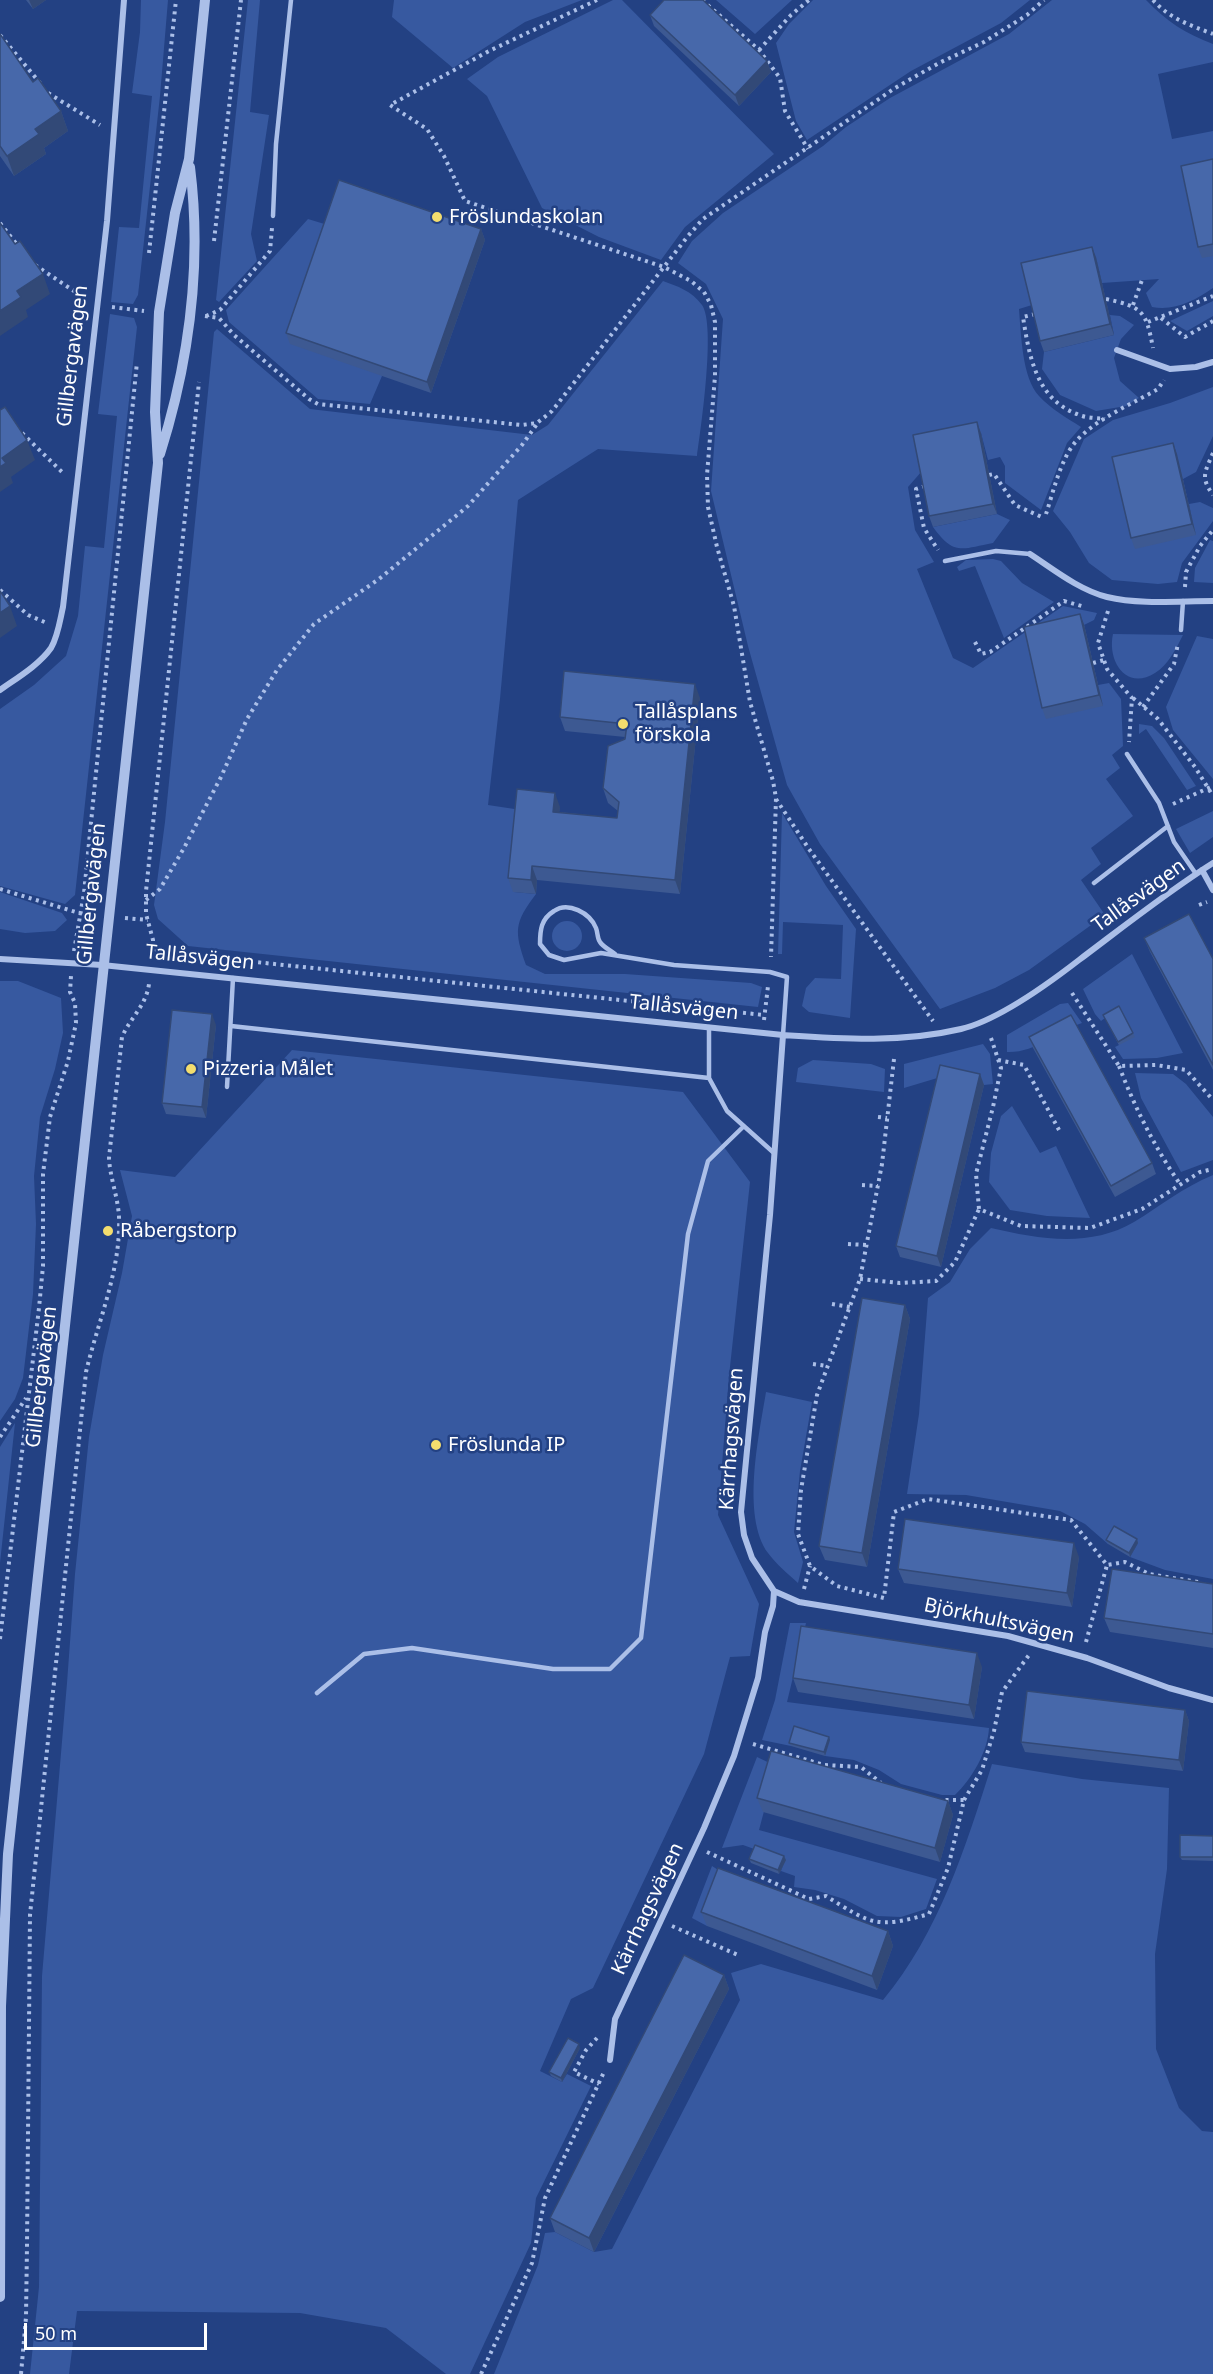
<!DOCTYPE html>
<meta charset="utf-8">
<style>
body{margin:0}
#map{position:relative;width:1213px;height:2374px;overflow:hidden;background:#234183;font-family:"Noto Sans",sans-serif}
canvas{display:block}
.scale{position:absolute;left:24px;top:2323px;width:183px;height:27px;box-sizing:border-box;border:3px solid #fff;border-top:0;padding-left:8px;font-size:18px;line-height:21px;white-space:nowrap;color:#fff;-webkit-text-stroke:4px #234183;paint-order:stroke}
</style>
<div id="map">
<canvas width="1213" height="2374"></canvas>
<div class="scale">50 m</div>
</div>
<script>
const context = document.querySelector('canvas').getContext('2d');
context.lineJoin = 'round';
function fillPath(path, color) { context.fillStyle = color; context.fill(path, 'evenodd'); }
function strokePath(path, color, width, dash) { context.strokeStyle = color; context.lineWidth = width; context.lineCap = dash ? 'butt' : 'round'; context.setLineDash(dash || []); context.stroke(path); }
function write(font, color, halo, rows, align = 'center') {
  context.font = font + ' "Noto Sans",sans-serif'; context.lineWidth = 5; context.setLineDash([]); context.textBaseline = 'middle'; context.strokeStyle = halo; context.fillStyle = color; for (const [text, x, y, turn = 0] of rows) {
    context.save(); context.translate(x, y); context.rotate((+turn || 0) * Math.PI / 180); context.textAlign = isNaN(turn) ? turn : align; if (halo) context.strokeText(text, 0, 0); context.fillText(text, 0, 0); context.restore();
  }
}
const green = new Path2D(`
 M141 0H168L160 96 138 295 133 304 111 302 119 227 139 228 152 96 132 93 140 32Z
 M248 0H260L250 112 269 115 251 234 257 261 219 302 216 300Z
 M394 0H582L525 22 453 68 392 17Z
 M613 0H622L774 154 685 227 661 260 599 237 542 208 487 96 467 79 498 57Z
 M716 0H792L755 34Z
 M813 0H1030L1001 23 911 71 807 140 796 121 776 43 789 24Z
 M1052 0H1146C1166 21 1186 34 1213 44V62L1158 74 1172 139 1213 131V288C1194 301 1175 311 1152 307L1146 293 1159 279 1102 283 1096 258 1032 305 1019 309C1021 333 1022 378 1039 396 1051 409 1067 418 1081 427L1067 443 1041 510 1005 483V466L1000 457 988 460 981 433 922 471 908 487 915 530 934 562 917 569 953 658 973 668 1063 606 1097 613 1094 620 1084 625 1098 685 1109 683 1121 699 1123 746 1112 755 1120 768 1106 779 1133 816 1091 848 1101 864 1081 880 1105 915 1029 970 995 988 940 1009 820 844 787 785 748 646 711 491 723 319 706 284 678 263 692 241 723 213 823 146 846 127 890 98 1009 34Z
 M308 219 331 226 382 376 370 404 318 399 229 322 226 310Z
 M663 281C677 286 692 291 702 305 716 325 701 428 697 456L598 449 518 500 500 699 488 805 521 810 514 892 536 894C514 923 514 931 526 965L545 974H625L751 983 762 987 758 1007 188 946 158 919 154 905 165 822 214 332 217 329 310 409 532 435 548 425Z
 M1213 301V316L1187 331 1170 321Z
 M110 314 134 318 137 327 75 895 65 904 0 886V709L34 685 66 656 78 616 85 546 104 548 117 416 98 414Z
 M1110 315 1120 316 1134 325 1121 339 1114 358 1120 381 1139 398 1126 406 1096 411 1060 395 1042 369 1044 352 1114 335Z
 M1213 387V436L1196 472 1183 479 1195 535 1189 504 1200 502 1213 508V521L1182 563 1177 582 1158 584 1112 580 1089 563 1070 532 1053 511 1084 439 1113 420 1170 403Z
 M997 514 1010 520 993 543C961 549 954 556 933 527Z
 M1210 540 1213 541V583L1194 582 1195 568Z
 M993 559 1001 561 1022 583 1054 602 1004 638 975 566 959 571 957 567 966 560Z
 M1113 634 1183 635C1176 649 1168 665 1155 673 1126 691 1107 661 1113 634Z
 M1197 636 1213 639V779L1173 730 1166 707Z
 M1139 724 1152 726 1164 738 1196 786 1187 790 1146 729 1139 734Z
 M1213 811V837L1190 853 1176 829Z
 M782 813 826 886 856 929 850 1018 809 1012 802 1006 806 988 815 978 841 979 843 925 783 922 782 954H778Z
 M0 892 62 913 67 920 55 931 25 933 0 929Z
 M552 936a15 15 0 1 1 30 0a15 15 0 1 1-30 0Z
 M1132 954 1183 1053 1157 1058 1123 1059 1115 1047 1119 1045 1105 1018 1101 1021 1095 1014 1083 989Z
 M0 981H18L61 998 63 1033 55 1069 40 1117 34 1176 36 1224 33 1294 23 1378 15 1399 0 1421Z
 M1068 1003 1082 1023C1056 1032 1036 1053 1007 1052V1035L1060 1004Z
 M983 1044 990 1054 993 1084 984 1085 944 1076 904 1088V1064Z
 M292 1050 683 1092 750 1182 729 1376 718 1515 759 1604 750 1656 730 1657 704 1754 593 1988 571 1999 540 2071 562 2082 567 2074 591 2086 536 2198 531 2243 470 2374H446L386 2328 300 2313 77 2311 69 2374H30L39 2287 42 1976 67 1683 75 1574 89 1437 103 1355 122 1273 132 1216 120 1170 175 1177Z
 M813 1060 871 1064 885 1069 884 1092 796 1082 798 1068Z
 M1135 1073 1173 1074 1186 1084 1213 1117V1160L1181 1172 1141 1098Z
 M1012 1106 1040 1153 1056 1146 1090 1218 1047 1216 1010 1210 989 1182 991 1153 1001 1116Z
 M1213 1175V1579L1165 1570 1130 1557 1138 1543 1108 1544 1085 1524 1060 1511 966 1495 907 1494 919 1414 928 1298 950 1282 970 1249 991 1228C1038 1239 1090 1248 1134 1222 1162 1205 1182 1188 1213 1175Z
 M766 1392 812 1402 800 1471 794 1532 803 1562 798 1583C788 1574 776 1564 768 1553 741 1516 759 1435 766 1392Z
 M15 1423 0 1563V1447Z
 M790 1623H806L787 1702 989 1728C988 1751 972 1779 955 1795H942L901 1784 879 1770 854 1760 825 1756 795 1731 791 1746 762 1740 775 1700Z
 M757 1757 776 1766 759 1830 937 1879 926 1909 901 1917 877 1916 844 1899 815 1890 794 1887 795 1876 781 1871 785 1860 743 1845 722 1848Z
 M992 1764 1082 1779 1169 1788 1167 1869 1155 1954 1156 2049 1179 2108 1202 2131 1213 2132V2374H494L538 2265 545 2233 555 2232 594 2252 612 2249 740 2000 731 1973 761 1964 883 2000C939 1933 966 1846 992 1764Z
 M712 1866 726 1875 707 1926 692 1918Z`);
const path = new Path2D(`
 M597 0 489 51 390 105 427 129 444 156 465 201 664 267 691 281 704 292 711 305 715 322V376L707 475 708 507 717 547 734 606 750 702 773 781 776 798 771 957
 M702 0 759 50 780 78 785 111 808 149
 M1153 0C1170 19 1190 25 1213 34
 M0 35 40 83
 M759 50 791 15 809 0
 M48 93 100 125
 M0 223 18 246
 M214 241 241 0
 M149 253 176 0
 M35 265 83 297
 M1106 299C1143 307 1146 311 1153 348
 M1133 305 1142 280
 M112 307 144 311
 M1035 314 1023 317C1029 355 1036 399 1077 414 1085 418 1096 418 1105 419
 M205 316 219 318 234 335 309 399 318 404 522 425 537 423 552 411 688 236 703 219 895 88 939 63 984 42 1027 15 1044 0
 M206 316 220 310 270 251 272 228
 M1161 318 1185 337 1213 321
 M1148 322 1213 296
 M22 433 64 474
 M1213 453C1205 472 1200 477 1213 495
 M989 475 994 474 1015 505 1044 518
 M925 486 916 489 924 528 938 550
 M1046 514C1054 490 1061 456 1079 438 1100 417 1132 404 1158 389L1164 380
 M1185 587 1186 572 1200 546 1213 530
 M0 590 28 615 47 623
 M1108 611 1098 643 1107 669 1132 698 1129 742
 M975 642 981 654 990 652 1064 601 1085 607
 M1093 663 1104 660
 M1133 698 1158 719 1195 767 1213 796
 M1143 707 1174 664 1178 643
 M776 799 809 849 933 1021
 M1173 804 1213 786
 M0 889 79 913 93 915
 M146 900 160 889 184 848 221 777 247 719 277 670 314 624 379 579 468 506 522 445 537 424
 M1199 905 1207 902
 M125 918 148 920
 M154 949 236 960 764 1015
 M74 951 84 893 137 362
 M153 956V940L146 914V891L199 382
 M1072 993 1119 1066 1156 1065 1186 1070 1213 1100
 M764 1020 768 986
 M991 1038 1001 1068 993 1107 976 1174 979 1209 1021 1226 1090 1228 1142 1209 1200 1172 1213 1169
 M894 1059 882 1164 860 1279 817 1395 801 1490 798 1534 810 1566 837 1586 884 1598 894 1512 928 1499 1071 1520 1107 1565 1125 1562 1149 1574 1198 1582
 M998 1060 1024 1065 1059 1130
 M1119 1066C1135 1108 1155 1148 1180 1184
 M878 1117 887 1118
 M862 1185 878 1186
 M848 1244 866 1245
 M860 1279 900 1283 936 1281 955 1262 979 1209
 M832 1304 850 1307
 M813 1364 827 1366
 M0 1437 26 1398
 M804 1589 810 1566
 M0 1639 39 1308 43 1266V1174L50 1117 68 1061 76 1023 75 1003 70 992 71 976
 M1086 1642 1107 1565
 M753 1744 824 1765 861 1767 881 1783
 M964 1800 982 1770 994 1731 1002 1692 1029 1655
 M707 1852 809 1899 826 1896C871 1924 876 1929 929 1914L948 1868 964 1800H943
 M672 1926 738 1955
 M597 2038 586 2050 574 2072 599 2084
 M21 2374 26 2317 27 2245 30 1915 86 1372C98 1321 121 1270 119 1217 118 1197 110 1178 109 1158L122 1037C130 1018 146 1006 149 984
 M481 2374 532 2263 545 2198 604 2072`);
const service = new Path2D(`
 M273 216 276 144 291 0
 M945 561 996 551 1030 554
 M1181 630 1183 601
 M1127 754 1159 803 1174 842 1196 874
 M1094 883 1168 826
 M615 954C610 950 603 947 600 942 597 938 598 933 596 928 590 913 568 901 554 911 541 919 540 930 540 944L549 955 564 960 601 953 674 965 770 972 787 977 783 1035
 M231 1026 709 1078
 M709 1027V1078L727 1111 774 1153
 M227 1087 233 978
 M317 1693 364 1654 412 1648 553 1669H610L641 1638 688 1234 708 1161 744 1126`);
const minor = new Path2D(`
 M1117 350 1170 369 1196 367 1213 362
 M1030 554C1053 569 1079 590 1107 597 1140 605 1179 601 1213 601
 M0 690C17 678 39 665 51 648 58 636 60 620 63 607L107 221 124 0
 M1202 870 1213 890
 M0 959 102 965 783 1035C844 1039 901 1043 961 1029 999 1020 1048 984 1079 960 1123 927 1167 892 1213 863
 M774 1591 799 1602 1008 1636 1087 1658 1169 1688 1213 1700
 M610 2060 615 2019 704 1828 734 1756 758 1678 765 1632 773 1606 774 1591 752 1558 744 1535 741 1512 770 1215 783 1035`);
const tertiary = new Path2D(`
 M160 454C189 362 202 263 190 167
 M0 2297 1 2006 8 1854 158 463 155 412 159 312 175 213 189 159 205 0`);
const wall = new Path2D(`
 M26 0H46L33 9Z
 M650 15 767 61 771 72 739 106 654 26Z
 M0 34 33 82 61 111 68 131 44 148 46 154 14 176 0 156Z
 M1213 159V256L1202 258 1198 247Z
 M481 229 485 240 431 393 290 344 286 333Z
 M1096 257 1114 335 1044 352 1040 341Z
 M981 433 997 514 933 527 929 516Z
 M1173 443 1177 454 1196 535 1135 549 1131 538Z
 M1084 624 1103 706 1046 719 1042 708Z
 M700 698 680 894 537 880 536 894 513 892 508 878 560 807 559 812 617 818 618 811 608 803 603 788 625 737 565 731 560 717Z
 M1144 938 1213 959V1070L1150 952Z
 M1103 1015 1133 1033 1135 1037 1119 1045Z
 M216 1025 206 1118 166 1114 162 1103Z
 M1029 1037 1152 1163 1156 1174 1115 1197 1033 1048Z
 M980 1074 984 1085 941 1267 900 1257 896 1246Z
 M905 1305 910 1319 867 1567 825 1560 819 1546Z
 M1137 1539 1138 1543 1130 1557 1108 1544 1106 1540Z
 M1079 1557 1072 1607 904 1583 898 1569Z
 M1213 1584V1648L1110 1632 1104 1618Z
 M982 1667 974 1719 798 1692 793 1678Z
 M1185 1710 1189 1721 1183 1771 1025 1752 1021 1742Z
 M829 1737 830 1740 825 1756 791 1746 789 1743Z
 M757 1798 948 1801 953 1815 940 1862 763 1812Z
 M1213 1836V1861L1182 1860 1180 1857Z
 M749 1859 786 1860 779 1874 751 1863Z
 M701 1912 888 1931 893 1946 877 1990 707 1926Z
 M724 1975 729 1989 594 2252 555 2232 550 2218Z
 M580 2048 562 2082 551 2076 549 2072Z`);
const shadedWall = new Path2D(`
 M29 0H46L33 9Z
 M767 61 771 72 739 106 735 95Z
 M61 111 68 131 44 148 46 154 14 176 7 156 35 129Z
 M481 229 485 240 431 393 427 382Z
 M1092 247 1096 257 1114 335 1110 324Z
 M43 274 50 294 26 310 28 317 0 336V311L17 291Z
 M977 422 981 433 997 514 993 504Z
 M27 440 35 460 11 477 13 483 0 492V467L2 458Z
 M1173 443 1177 454 1196 535 1192 524Z
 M10 606 17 626 0 638V613Z
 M1080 614 1084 624 1103 706 1099 695Z
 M695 684 700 698 680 894 675 880Z
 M555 793 560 807 558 826 553 812Z
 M532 866 537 880 536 894 531 880Z
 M212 1014 216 1025 206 1118 202 1107Z
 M980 1074 984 1085 941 1267 937 1256Z
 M905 1305 910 1319 867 1567 862 1553Z
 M1137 1539 1138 1543 1130 1557 1129 1553Z
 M1074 1543 1079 1557 1072 1607 1067 1593Z
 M977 1653 982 1667 974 1719 969 1705Z
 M1185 1710 1189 1721 1183 1771 1179 1760Z
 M829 1737 830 1740 825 1756 824 1752Z
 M948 1801 953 1815 940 1862 935 1848Z
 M784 1856 786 1860 779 1874 778 1870Z
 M888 1931 893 1946 877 1990 872 1976Z
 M724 1975 729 1989 594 2252 589 2238Z
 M579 2044 580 2048 562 2082 561 2078Z`);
const building = new Path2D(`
 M664 0H703L767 61 735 95 650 15Z
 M0 34 33 82 38 78 61 111 35 129 39 134 7 156 0 146Z
 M1213 159V244L1198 247 1181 166Z
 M339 180 481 229 427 382 286 333Z
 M0 223 15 244 20 241 43 274 17 291 21 297 0 311Z
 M1092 247 1110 324 1040 341 1021 263Z
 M5 407 27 440 2 458 6 463 0 467V410Z
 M977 422 993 504 929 516 913 435Z
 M1173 443 1192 524 1131 538 1112 457Z
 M0 591 10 606 0 613Z
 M1080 614 1099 695 1042 708 1024 627Z
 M564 671 695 684 675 880 532 866 531 880 508 878 517 789 555 793 553 812 617 818 619 802 603 788 608 746 625 739 627 724 560 717Z
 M1189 914 1213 959V1065L1144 938Z
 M1119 1006 1133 1033 1118 1042 1103 1015Z
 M172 1010 212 1014 202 1107 162 1103Z
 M1071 1015 1152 1163 1111 1186 1029 1037Z
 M940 1065 980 1074 937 1256 896 1246Z
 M862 1298 905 1305 862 1553 819 1546Z
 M905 1519 1074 1543 1067 1593 898 1569Z
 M1114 1526 1137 1539 1129 1553 1106 1540Z
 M1112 1569 1213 1584V1634L1104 1618Z
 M801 1626 977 1653 969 1705 793 1678Z
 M1027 1691 1185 1710 1179 1760 1021 1742Z
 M794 1726 829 1737 824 1752 789 1743Z
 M771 1751 948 1801 935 1848 757 1798Z
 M1180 1835 1213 1836V1857H1180Z
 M755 1845 784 1856 778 1870 749 1859Z
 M718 1868 888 1931 872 1976 701 1912Z
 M684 1955 724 1975 589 2238 550 2218Z
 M568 2038 579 2044 561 2078 549 2072Z`);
const markers = [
 [437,217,6,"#f3dd6e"],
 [623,724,6,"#f3dd6e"],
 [191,1069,6,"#f3dd6e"],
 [108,1231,6,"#f3dd6e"],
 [436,1445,6,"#f3dd6e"]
];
const poiNames = [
 ["Fröslundaskolan",449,217],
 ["Tallåsplans",635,712],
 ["förskola",635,735],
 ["Pizzeria Målet",203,1069],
 ["Råbergstorp",120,1231],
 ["Fröslunda IP",448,1445]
];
const streetNames = [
 ["Gillbergavägen",73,356,-83],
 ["Gillbergavägen",92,894,-84],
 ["Tallåsvägen",1139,896,-36],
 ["Tallåsvägen",200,958,6],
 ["Tallåsvägen",684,1008,6],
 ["Gillbergavägen",42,1377,-83],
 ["Kärrhagsvägen",732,1439,-86],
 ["Björkhultsvägen",999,1621,12],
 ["Kärrhagsvägen",648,1909,-65]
];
fillPath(green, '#3759a0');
strokePath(path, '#abbfe8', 4, [3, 4.5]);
strokePath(service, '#abbfe8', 4.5);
strokePath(minor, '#abbfe8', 6);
strokePath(tertiary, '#abbfe8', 10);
fillPath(wall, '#3d5992');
fillPath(shadedWall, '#324977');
fillPath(building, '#4768aa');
strokePath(building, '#324977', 1.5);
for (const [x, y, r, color] of markers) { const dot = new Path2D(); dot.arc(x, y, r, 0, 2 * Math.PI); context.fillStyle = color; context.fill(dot); strokePath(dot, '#234183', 2); }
write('20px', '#fff', '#234183', poiNames, 'left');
write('20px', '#fff', '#234183', streetNames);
</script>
